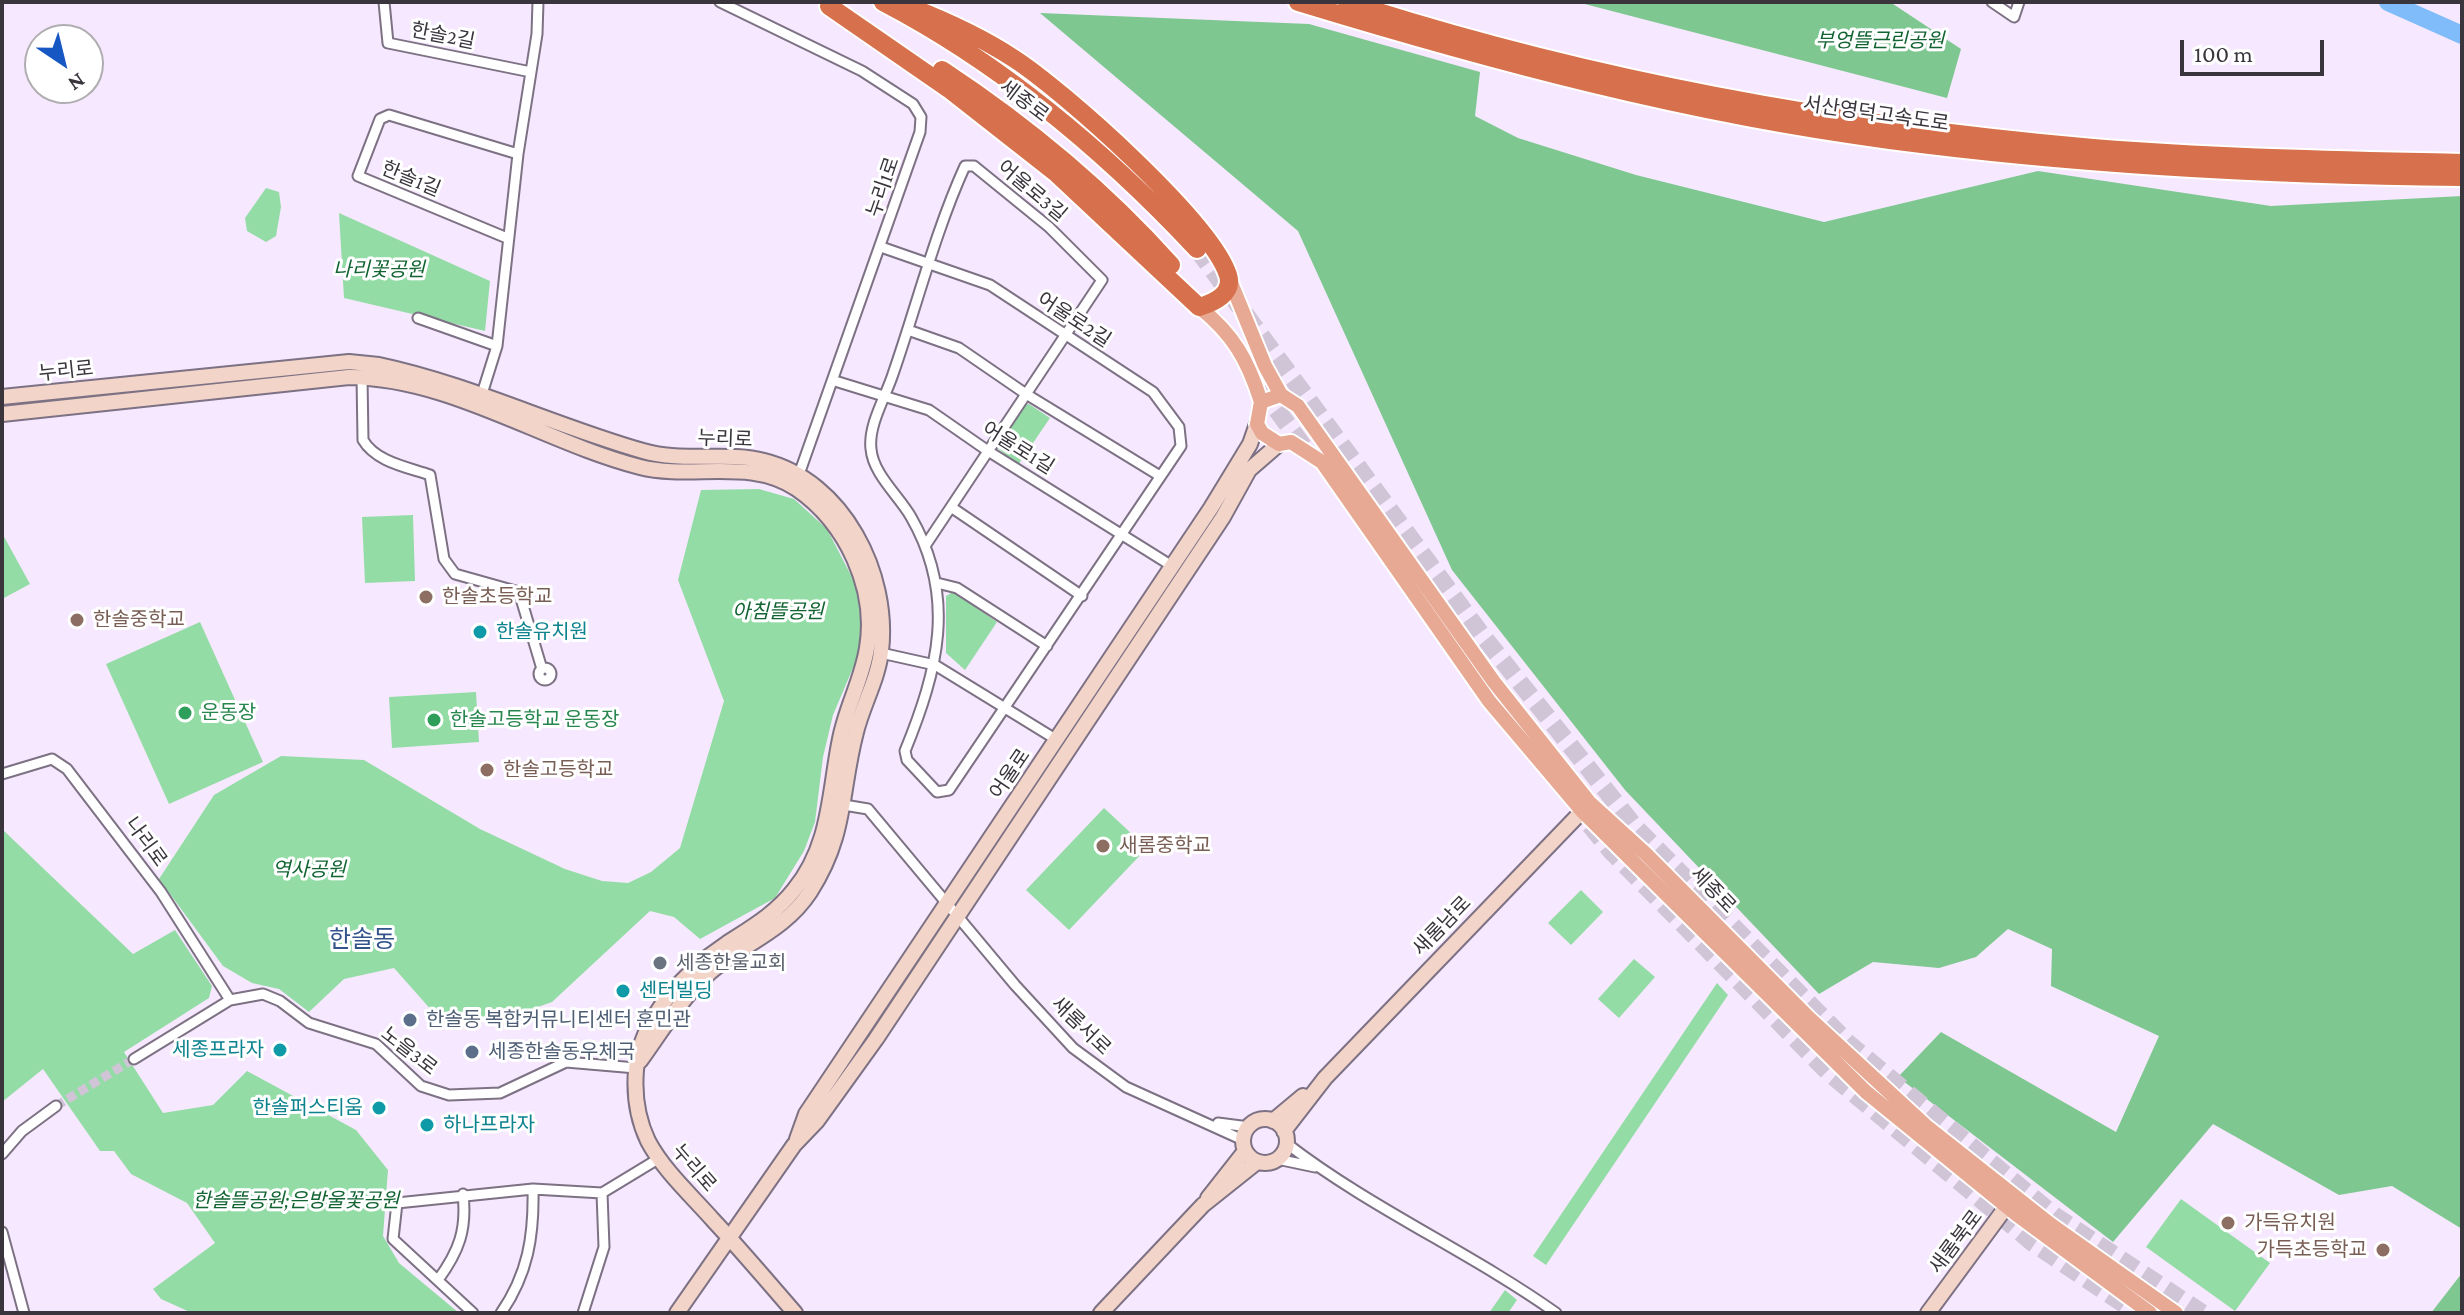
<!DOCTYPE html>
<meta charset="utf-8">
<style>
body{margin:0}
#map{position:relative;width:2464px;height:1315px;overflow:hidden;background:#f6e8fe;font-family:"Crimson Pro",serif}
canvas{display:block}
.frame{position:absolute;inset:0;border:4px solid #3a353d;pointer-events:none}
.north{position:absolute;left:24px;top:24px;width:80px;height:80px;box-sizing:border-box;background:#fff;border:2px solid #b0aeb1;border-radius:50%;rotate:145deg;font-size:22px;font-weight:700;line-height:32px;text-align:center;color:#3a353d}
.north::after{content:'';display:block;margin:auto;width:28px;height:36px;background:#1757c3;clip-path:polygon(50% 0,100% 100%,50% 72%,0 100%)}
.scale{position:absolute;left:2180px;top:40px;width:144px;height:36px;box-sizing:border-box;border:4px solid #3a353d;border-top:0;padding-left:10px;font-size:24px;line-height:28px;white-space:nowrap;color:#3a353d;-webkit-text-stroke:6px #fff;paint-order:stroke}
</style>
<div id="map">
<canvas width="2464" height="1315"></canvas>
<div class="frame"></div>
<div class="north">N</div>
<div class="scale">100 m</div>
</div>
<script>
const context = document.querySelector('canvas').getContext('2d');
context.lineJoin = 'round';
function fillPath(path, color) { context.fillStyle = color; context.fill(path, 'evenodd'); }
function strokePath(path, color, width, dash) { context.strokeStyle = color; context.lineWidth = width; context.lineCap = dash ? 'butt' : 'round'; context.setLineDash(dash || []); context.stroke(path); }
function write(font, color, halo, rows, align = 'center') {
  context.font = font + ' "Crimson Pro","Noto Sans KR",serif'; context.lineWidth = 6; context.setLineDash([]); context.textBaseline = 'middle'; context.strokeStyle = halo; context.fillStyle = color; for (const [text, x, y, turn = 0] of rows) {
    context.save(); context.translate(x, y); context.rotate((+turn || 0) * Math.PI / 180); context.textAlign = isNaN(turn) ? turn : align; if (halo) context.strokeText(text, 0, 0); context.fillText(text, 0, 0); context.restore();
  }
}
const green = new Path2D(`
 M266 188 279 192 281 207 276 236 266 242 247 231 245 218Z
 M339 213 490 281 485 331 344 298Z
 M1029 404 1050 418 1018 465 995 446 1022 405Z
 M759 489 794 499 827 529 856 585 864 642 833 715 823 757 815 822 804 851 775 898 700 939 674 917 650 911 552 1002 515 1015 441 1021 394 968 344 979 309 1012 279 989 252 983 223 966 159 879 214 795 281 756 364 760 480 829 565 869 602 881 628 883 651 872 680 848 724 701 678 580 701 490Z
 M413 515 415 581 365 583 362 517Z
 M2 533 30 584 2 599Z
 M953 592 997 622 965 670 946 653V596Z
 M200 622 263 762 169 804 106 664Z
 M476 692 479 742 392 748 389 697Z
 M1104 808 1147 848 1069 930 1026 890Z
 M2 829 133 954 175 930 212 986 209 998 124 1052 163 1113 213 1105 247 1071 356 1130 388 1170 383 1236 399 1263 459 1313H192L161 1299 153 1289 215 1243 187 1203 131 1174 114 1151H100L43 1069 2 1102Z
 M1581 890 1603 912 1571 945 1548 923Z
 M1634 959 1655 977 1619 1018 1598 999Z
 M1717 983 1728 995 1546 1265 1533 1256Z
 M2181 1199 2270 1263 2235 1311 2146 1247Z
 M1505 1290 1517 1300 1508 1313H1489Z`);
const forest = new Path2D(`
 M1577 2H1890L1961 49 1947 98Z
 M1040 13 1309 24 1480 72 1475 116 1518 138 1636 175 1824 222 2038 171 2271 206 2462 196V1229L2392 1186 2339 1195 2213 1124 2113 1242 1898 1077 1941 1032 2116 1132 2159 1036 2051 986 2052 949 2008 929 1976 957 1939 968 1873 962 1819 994 1625 790 1452 570 1298 231Z
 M2462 1273V1313H2431Z`);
const river = new Path2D(`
 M2388 2 2462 35`);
const streetTunnel = new Path2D(`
 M56 1106 134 1059`);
const highwayTunnel = new Path2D(`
 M1197 249 1482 635 1636 828 1849 1044 2055 1216 2202 1313
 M1261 388 1309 454
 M1590 825 1611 851 1828 1072 2033 1243 2137 1313`);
const street = new Path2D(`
 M384 2 388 43 531 72
 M720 2 862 71 913 104 921 117 920 132 797 480
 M1992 2 2014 17 2019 2
 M507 238 358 176 380 119 389 115 518 154
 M881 247 990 285 1153 392 1179 427 1181 446 949 790 937 792 907 760 905 751C938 670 957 597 911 517 899 496 873 474 871 449 868 425 886 396 893 374 917 305 935 232 965 166H974L1049 227 1102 280C1043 369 984 457 925 546
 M418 318 497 346
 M908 330 959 348 1026 394 1160 476
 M362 377 363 440C376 462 407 467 430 475L444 559 455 574 519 592 542 669
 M835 381 929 410 988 451 1172 566
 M481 397 497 346 518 154 537 34 538 2
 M951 507 1082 596
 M937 583 957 588 1047 646
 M881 653 935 665 1057 740
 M539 674a6 6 0 1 1 12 0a6 6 0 1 1-12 0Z
 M2 774 52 759 67 769 161 892 230 1000
 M838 804 868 809 1015 985 1073 1048 1126 1087 1243 1140
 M134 1059 230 1000 263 994 280 1001 309 1023 376 1044 421 1086 449 1095 500 1093 566 1062 636 1068
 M1218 1123 1249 1127
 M1286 1143C1370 1208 1470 1252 1556 1313
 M2 1154 22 1131 56 1106
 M1277 1159 1315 1167
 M2 1232 24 1313
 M438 1280C459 1251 467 1230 463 1194
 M473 1313 393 1239 397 1203 533 1189 602 1193 658 1159
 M501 1313C528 1274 534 1236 533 1189
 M583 1313 604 1247 602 1193`);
const secondary = new Path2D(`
 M2 397 349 362 379 365C469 384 555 426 643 451 683 463 727 451 764 461 844 481 890 574 881 651 878 679 863 704 856 732 840 793 847 834 810 892 784 932 740 945 707 975 680 1000 661 1032 640 1061
 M2 414 349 377C451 378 543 442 640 467 692 480 750 457 797 489 846 523 877 588 867 648 862 680 846 707 840 739 829 792 831 845 794 890 775 914 752 927 726 944 685 971 640 1019 636 1070 634 1094 638 1120 648 1141 664 1171 691 1195 713 1220 741 1250 768 1282 795 1313
 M1243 1141a22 22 0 1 1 44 0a22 22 0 1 1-44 0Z
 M1273 1121 1303 1096
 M1284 1131 1325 1078 1589 804
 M797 1139 806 1114 1211 508 1250 444 1257 424
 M1208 1198 1245 1151
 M677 1313 794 1145 817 1121 876 1039 1223 517 1249 470 1279 444
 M1101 1313 1203 1205 1257 1162
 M1928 1313 2012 1199`);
const primary = new Path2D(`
 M1229 278 1265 366 1281 395
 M1199 307C1233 334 1248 360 1261 402
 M2150 1313 2016 1214 1866 1092 1582 811 1489 701 1322 462 1291 442 1279 444 1262 433 1257 424 1261 402 1281 395 1298 406 1494 682 1590 803 1646 854 1809 1018 1926 1126 2050 1224 2176 1313`);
const highway = new Path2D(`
 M883 2C1002 64 1106 152 1197 249
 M1298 2C1492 61 1689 114 1890 140 2080 165 2271 175 2462 177
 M1347 2C1588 80 1841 126 2093 148 2216 158 2339 160 2462 163
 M829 6 949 89 1056 173 1199 307C1213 303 1234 294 1228 275 1211 222 1063 90 1013 58 978 35 937 17 897 2
 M942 70C1027 126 1103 189 1171 265`);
const markers = [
 [426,597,8,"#8d6e63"],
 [77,620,8,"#8d6e63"],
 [480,632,8,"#0f9aa8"],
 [185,713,8,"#2e9e5b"],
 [434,720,8,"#2e9e5b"],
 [487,770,8,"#8d6e63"],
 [1103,846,8,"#8d6e63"],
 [660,963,8,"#6b7280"],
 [623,991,8,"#0f9aa8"],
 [410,1020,8,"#5c6f8a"],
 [280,1050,8,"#0f9aa8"],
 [472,1052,8,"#5c6f8a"],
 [379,1108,8,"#0f9aa8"],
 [427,1125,8,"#0f9aa8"],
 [2228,1223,8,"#8d6e63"],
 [2383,1250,8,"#8d6e63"]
];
const streetNames = [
 ["한솔2길",443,36,11],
 ["세종로",1024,101,37],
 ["서산영덕고속도로",1876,114,8],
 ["한솔1길",411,179,22],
 ["누리1로",883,187,-71],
 ["어울로3길",1032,191,40],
 ["어울로2길",1074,320,33],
 ["누리로",66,371,-6],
 ["누리로",725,439,2],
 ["어울로1길",1018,448,32],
 ["어울로",1010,774,-56],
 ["나리로",146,842,54],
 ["세종로",1713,890,46],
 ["새롬남로",1442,926,-46],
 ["새롬서로",1081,1026,44],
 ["노을3로",409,1051,38],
 ["누리로",694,1168,49],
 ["새롬북로",1956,1242,-53]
];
const parkNames = [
 ["부엉뜰근린공원",1880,41],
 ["나리꽃공원",379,270],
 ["아침뜰공원",778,612],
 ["역사공원",309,870],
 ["한솔뜰공원;은방울꽃공원",296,1201]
];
const educationNames = [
 ["한솔초등학교",442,597],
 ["한솔중학교",93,620],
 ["한솔고등학교",503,770],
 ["새롬중학교",1119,846],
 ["가득유치원",2244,1223],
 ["가득초등학교",2367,1250,"right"]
];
const cultureNames = [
 ["한솔유치원",496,632],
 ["센터빌딩",639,991],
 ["세종프라자",264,1050,"right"],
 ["한솔퍼스티움",363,1108,"right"],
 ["하나프라자",443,1125]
];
const leisureNames = [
 ["운동장",201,713],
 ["한솔고등학교 운동장",450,720]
];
const worshipNames = [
 ["세종한울교회",676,963]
];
const serviceNames = [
 ["한솔동 복합커뮤니티센터 훈민관",426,1020],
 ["세종한솔동우체국",488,1052]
];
const quarterNames = [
 ["한솔동",362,940]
];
fillPath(green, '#94dca6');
fillPath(forest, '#7ec790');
strokePath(river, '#7fbcf9', 18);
strokePath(streetTunnel, '#d0c4d7', 9, [9, 4.5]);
strokePath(highwayTunnel, '#d0c4d7', 18, [18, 9]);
strokePath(street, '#7d7184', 13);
strokePath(secondary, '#7d7184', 18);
strokePath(primary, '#fff', 18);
strokePath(highway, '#fff', 22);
strokePath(street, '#fff', 9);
strokePath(secondary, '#f3d4c9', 14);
strokePath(primary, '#e7a994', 14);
strokePath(highway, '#d7704c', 18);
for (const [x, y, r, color] of markers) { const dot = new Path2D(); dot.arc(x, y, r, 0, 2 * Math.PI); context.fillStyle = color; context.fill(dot); strokePath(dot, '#fff', 3); }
write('20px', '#3a353d', '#fff', streetNames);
write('italic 20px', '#126432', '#fff', parkNames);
write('20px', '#785e54', '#fff', educationNames, 'left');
write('20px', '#0d838f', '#fff', cultureNames, 'left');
write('20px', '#27864d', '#fff', leisureNames, 'left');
write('20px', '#5b616d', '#fff', worshipNames, 'left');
write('20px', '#4e5e75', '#fff', serviceNames, 'left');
write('24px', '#33538b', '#fff', quarterNames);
</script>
